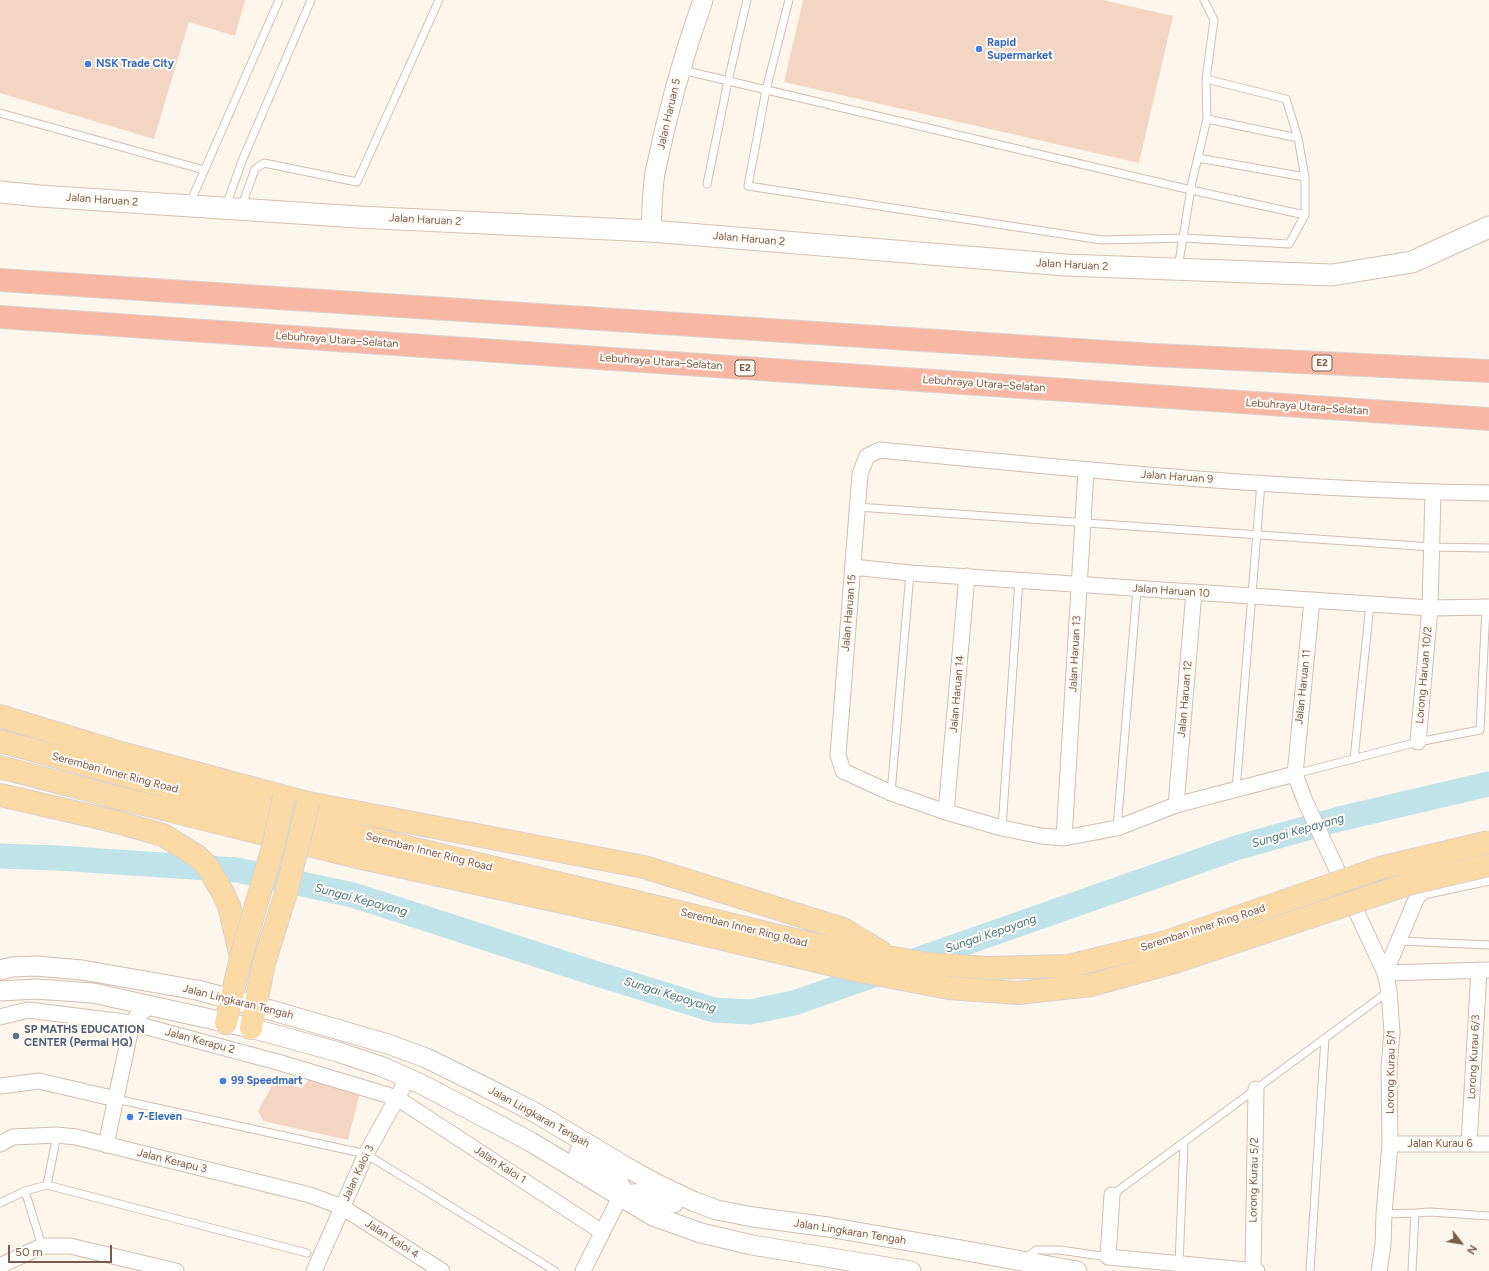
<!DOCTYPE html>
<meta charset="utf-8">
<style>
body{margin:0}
#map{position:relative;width:1489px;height:1271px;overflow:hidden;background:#fdf6ec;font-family:Figtree,sans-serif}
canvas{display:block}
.north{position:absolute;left:1441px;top:1223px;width:40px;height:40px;-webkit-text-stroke:3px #fffaf3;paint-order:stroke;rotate:121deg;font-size:11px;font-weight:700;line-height:16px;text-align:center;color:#7a5c4d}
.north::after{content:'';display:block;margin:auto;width:14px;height:18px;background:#7a5c4d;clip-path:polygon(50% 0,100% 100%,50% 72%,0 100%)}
.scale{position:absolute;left:8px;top:1245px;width:104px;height:18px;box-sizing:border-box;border:2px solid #7a5c4d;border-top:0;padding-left:5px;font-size:12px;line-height:14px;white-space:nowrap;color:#7a5c4d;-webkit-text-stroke:3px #fffaf3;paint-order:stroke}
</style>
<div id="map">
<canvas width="1489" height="1271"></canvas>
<div class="north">N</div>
<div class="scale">50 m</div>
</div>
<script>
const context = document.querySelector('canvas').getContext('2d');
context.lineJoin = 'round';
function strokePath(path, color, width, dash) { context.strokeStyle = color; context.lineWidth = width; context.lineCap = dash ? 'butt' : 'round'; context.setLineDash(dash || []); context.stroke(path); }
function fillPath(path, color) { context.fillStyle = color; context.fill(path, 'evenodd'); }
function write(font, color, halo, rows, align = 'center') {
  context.font = font + ' Figtree,sans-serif'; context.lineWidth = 4; context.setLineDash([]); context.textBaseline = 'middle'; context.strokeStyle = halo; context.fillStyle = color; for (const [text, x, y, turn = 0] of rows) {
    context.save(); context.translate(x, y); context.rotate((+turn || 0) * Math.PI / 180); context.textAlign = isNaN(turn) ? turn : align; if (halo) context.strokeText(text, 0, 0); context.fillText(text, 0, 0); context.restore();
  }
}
const river = new Path2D(`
 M0 856 58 858 237 870 353 895 591 972 714 1010 750 1012 794 1003 1236 848 1339 819 1489 784`);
const building = new Path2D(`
 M0 0H245L235 36 189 22 154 139 0 93Z
 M803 0H1103L1173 16 1139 163 784 82Z
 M316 1078 360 1093 348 1140 263 1121 258 1111 274 1082 302 1088 308 1080Z`);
const service = new Path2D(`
 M789 0 766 90 748 186 1102 240 1184 238 1289 244 1305 215V177L1298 138 1286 99 1206 79 1207 119 1192 182 1178 268
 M1204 0 1214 20 1206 79
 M682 70 1191 190 1305 215
 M0 113 204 170
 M1207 119 1298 138
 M1198 158 1305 177
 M707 184 728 81 747 0
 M190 203 279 0
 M226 206 242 161 311 0
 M241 208 255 169 264 163 357 182 439 0
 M857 507 1432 547 1489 548
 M1354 759 1370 604
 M1295 774 1418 742 1480 730 1486 607
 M1236 790 1261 483
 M891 793 910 573
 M1002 828 1019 580
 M1117 828 1137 589
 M1399 941 1489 945
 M116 1099 366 1154 555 1271
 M47 1185 307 1253
 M1112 1195 1389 991
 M0 1203 25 1191
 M1384 1214 1415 1213 1430 1212 1489 1216
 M42 1246 25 1191 47 1185 57 1135
 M1026 1258 1036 1250H1060L1108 1257
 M1179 1264 1184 1142
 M1310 1271 1325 1038
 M1412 1271 1415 1213`);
const minor = new Path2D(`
 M853 567 910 573 1370 604 1430 608 1489 607
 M1312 600 1295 774 1305 801 1385 973 1389 991 1392 1032 1389 1067 1390 1144 1384 1214 1383 1245 1379 1271
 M1418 742 1430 608 1433 492
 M1295 774 1176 805 1117 828 1064 838 1041 836 1002 828 946 812 891 793 843 771 838 755 860 474 867 456 880 450C1083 470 1286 490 1489 493
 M1176 805 1194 592
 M946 812 967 576
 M1064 838 1086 471
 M1489 877 1424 891 1417 897 1385 973 1489 970
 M0 1017 28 1010 132 1023 281 1063 397 1098 602 1232
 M0 1086 39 1081 116 1099
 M0 1144 13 1137 57 1135 76 1137 310 1195 342 1207 442 1271
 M1390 1144H1489
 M1469 1144 1479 970
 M106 1145 132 1023 137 1016 151 1005
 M1112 1195 1108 1257 1257 1271
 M0 1266 42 1246H70L176 1271
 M314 1271 366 1154 408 1078
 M583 1271 620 1197
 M1253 1271 1256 1089`);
const tertiary = new Path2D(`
 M651 231C652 212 652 192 655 173 667 115 683 56 703 0
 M0 970 12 967 36 966 82 970 197 990 246 1003 388 1044 426 1058 481 1085 536 1113 633 1171 659 1185 695 1202 717 1210 753 1217 828 1227 967 1251 1077 1271
 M0 991 36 989 93 993 251 1028 338 1052 383 1067 423 1085 531 1142 653 1216 701 1233 752 1245 911 1271
 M579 1153 615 1179 621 1187 620 1197
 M620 1197C638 1189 656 1197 674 1203`);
const secondary = new Path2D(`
 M0 192 40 196 358 217 651 231 1065 265 1332 275 1412 262 1489 227`);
const primary = new Path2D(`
 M0 716 114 751 308 803 644 867 843 929 881 952
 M0 741 248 809 816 945 929 964 987 968 1069 966 1163 943
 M0 767 123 799 362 858 621 915 855 970 949 988 1018 993 1091 985 1171 963
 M0 795 113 821 163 835 197 856 208 867 223 893 229 906 241 957 226 1023
 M251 1028 264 963`);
const motorway = new Path2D(`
 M0 280 1154 355 1489 371
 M0 317 1489 419`);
const primaryBridge = new Path2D(`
 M1163 943 1380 868 1489 842
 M241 957 273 847 284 797
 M264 963 286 893 308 803
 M1171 963 1408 884 1489 865`);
const markers = [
 [979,49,4,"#3f7fe0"],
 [88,64,4,"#3f7fe0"],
 [16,1036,4,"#5c6f8a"],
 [223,1081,4,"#3f7fe0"],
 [130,1117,4,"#3f7fe0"]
];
const shields = [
 [1322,363,20],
 [745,368,20]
];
const shieldNames = [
 ["E2",1322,363],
 ["E2",745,368]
];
const shopNames = [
 ["Rapid",987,43],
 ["Supermarket",987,56],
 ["NSK Trade City",96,64],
 ["99 Speedmart",231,1081],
 ["7-Eleven",138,1117]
];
const streetNames = [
 ["Jalan Haruan 5",669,114,-77],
 ["Jalan Haruan 2",102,200,4],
 ["Jalan Haruan 2",425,220,3],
 ["Jalan Haruan 2",749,239,5],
 ["Jalan Haruan 2",1072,265,3],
 ["Lebuhraya Utara–Selatan",337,340,4],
 ["Lebuhraya Utara–Selatan",661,362,4],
 ["Lebuhraya Utara–Selatan",984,384,4],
 ["Lebuhraya Utara–Selatan",1307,407,4],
 ["Jalan Haruan 9",1177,477,4],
 ["Jalan Haruan 10",1171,591,4],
 ["Jalan Haruan 15",849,613,-85],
 ["Jalan Haruan 13",1075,654,-87],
 ["Lorong Haruan 10/2",1424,675,-85],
 ["Jalan Haruan 11",1303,687,-84],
 ["Jalan Haruan 14",957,694,-85],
 ["Jalan Haruan 12",1185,699,-85],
 ["Seremban Inner Ring Road",115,773,15],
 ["Seremban Inner Ring Road",429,852,14],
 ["Seremban Inner Ring Road",744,928,14],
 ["Seremban Inner Ring Road",1203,928,-18],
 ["Jalan Lingkaran Tengah",238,1002,14],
 ["Jalan Kerapu 2",200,1041,15],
 ["Lorong Kurau 6/3",1474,1057,-87],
 ["Lorong Kurau 5/1",1391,1072,-89],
 ["Jalan Lingkaran Tengah",539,1117,29],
 ["Jalan Kurau 6",1440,1144],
 ["Jalan Kerapu 3",172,1161,14],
 ["Jalan Kaloi 1",500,1165,33],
 ["Jalan Kaloi 3",358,1173,-65],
 ["Lorong Kurau 5/2",1254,1180,-89],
 ["Jalan Lingkaran Tengah",850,1232,9],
 ["Jalan Kaloi 4",392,1239,33]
];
const serviceNames = [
 ["SP MATHS EDUCATION",24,1030],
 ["CENTER (Permai HQ)",24,1043]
];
const waterNames = [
 ["Sungai Kepayang",1298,831,-16],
 ["Sungai Kepayang",361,900,15],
 ["Sungai Kepayang",991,934,-19],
 ["Sungai Kepayang",670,995,17]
];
strokePath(river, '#bfe3e8', 25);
fillPath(building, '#f3d5c3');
strokePath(service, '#d1beb0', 9);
strokePath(minor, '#d1beb0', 17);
strokePath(tertiary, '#d1beb0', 21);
strokePath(secondary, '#d6c0b0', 23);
strokePath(primary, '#dad1cd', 24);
strokePath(motorway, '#dad1cd', 24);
strokePath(service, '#fff', 7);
strokePath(minor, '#fff', 15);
strokePath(tertiary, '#fff', 19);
strokePath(secondary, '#fff', 21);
strokePath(primary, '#fbd9a5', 22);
strokePath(motorway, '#f7b7a3', 22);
strokePath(primaryBridge, '#dad1cd', 24, []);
strokePath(primaryBridge, '#fbd9a5', 22);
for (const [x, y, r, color] of markers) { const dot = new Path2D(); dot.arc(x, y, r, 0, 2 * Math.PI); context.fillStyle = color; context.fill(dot); strokePath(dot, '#fffaf3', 1.5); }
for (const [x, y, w] of shields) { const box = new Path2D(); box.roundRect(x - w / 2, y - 8, w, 16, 3); context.fillStyle = '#fffaf3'; context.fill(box); strokePath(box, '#7a5c4d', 1); }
write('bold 10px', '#7a5c4d', null, shieldNames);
write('bold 11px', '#366cbe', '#fffaf3', shopNames, 'left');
write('11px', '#7a5c4d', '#fffaf3', streetNames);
write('bold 11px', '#4e5e75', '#fffaf3', serviceNames, 'left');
write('italic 12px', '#437c86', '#fffaf3', waterNames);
</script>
